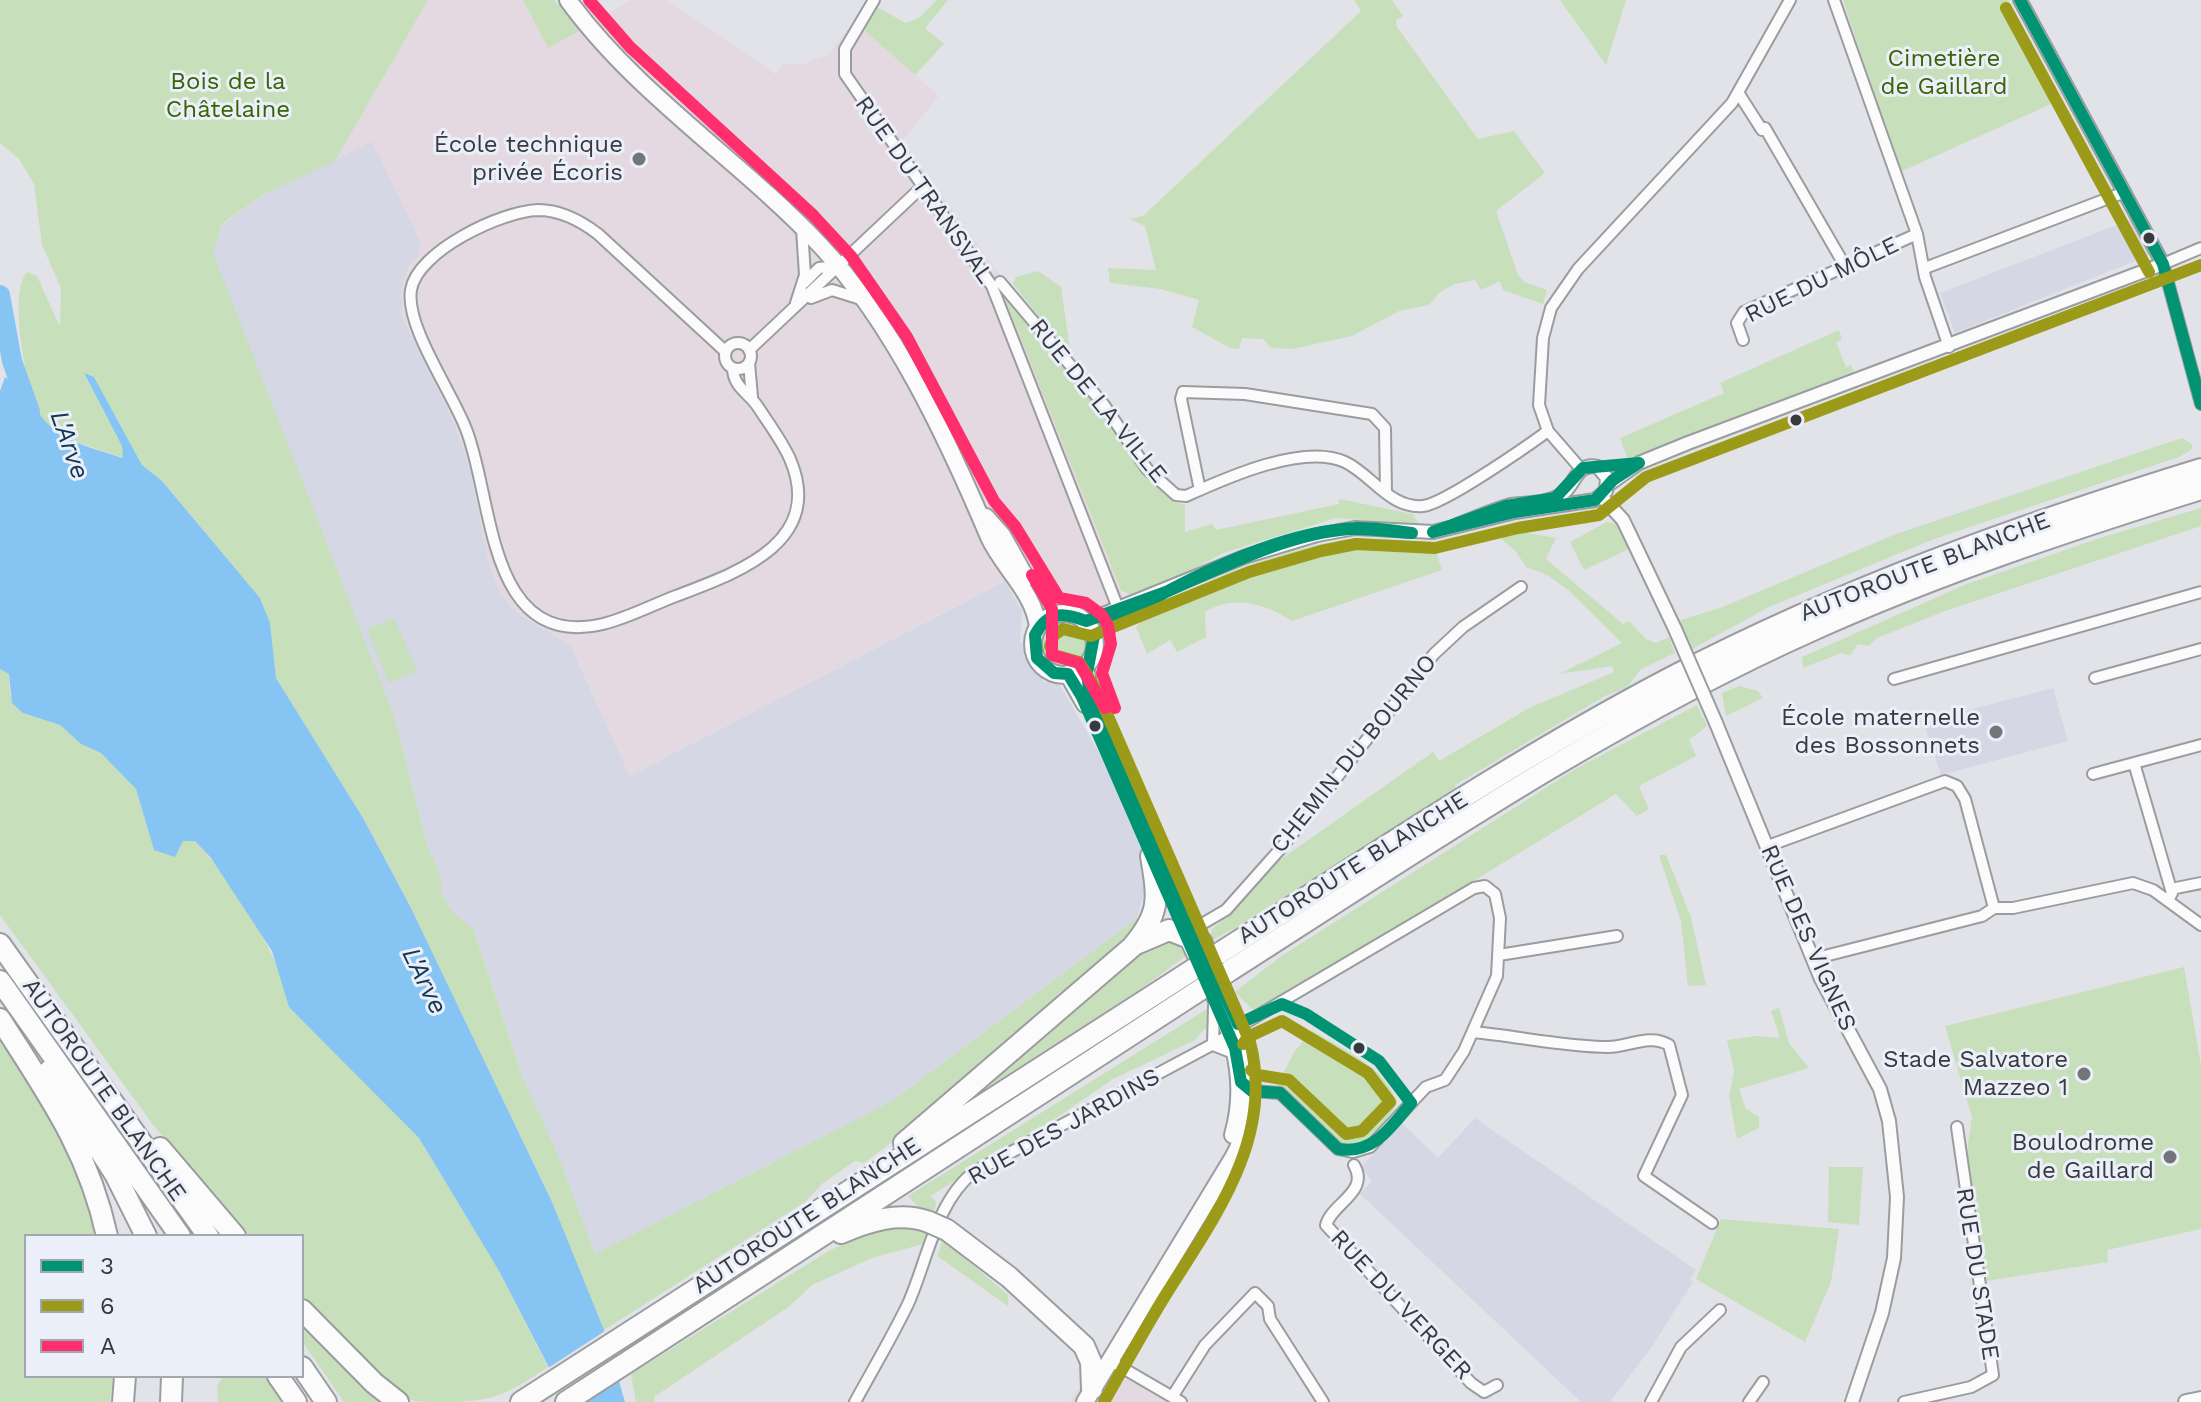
<!DOCTYPE html>
<meta charset="utf-8">
<style>
body{margin:0}
#map{position:relative;width:2201px;height:1402px;overflow:hidden;background:#e2e3e8;font-family:"Work Sans",sans-serif}
canvas{display:block}
.legend{position:absolute;left:24px;top:1234px;width:280px;height:144px;box-sizing:border-box;background:#ebeffa;border:2px solid #a3a7af;margin:0;padding:10px 14px;list-style:none;font-size:24px;color:#383a3e}
.legend li{display:flex;align-items:center;gap:16px;height:40px}
.legend b{width:40px;border:2px solid #a3a7af}
</style>
<div id="map">
<canvas width="2201" height="1402"></canvas>
<ul class="legend">
<li><b style="height:10px;background:#009475"></b>3</li>
<li><b style="height:10px;background:#9c9b19"></b>6</li>
<li><b style="height:10px;background:#ff2f6e"></b>A</li>
</ul>
</div>
<script>
const context = document.querySelector('canvas').getContext('2d');
context.lineJoin = 'round';
function fillPath(path, color) { context.fillStyle = color; context.fill(path, 'evenodd'); }
function strokePath(path, color, width, dash) { context.strokeStyle = color; context.lineWidth = width; context.lineCap = dash ? 'butt' : 'round'; context.setLineDash(dash || []); context.stroke(path); }
function write(font, color, halo, rows, align = 'center') {
  context.font = font + ' "Work Sans",sans-serif'; context.lineWidth = 6; context.setLineDash([]); context.textBaseline = 'middle'; context.strokeStyle = halo; context.fillStyle = color; for (const [text, x, y, turn = 0] of rows) {
    context.save(); context.translate(x, y); context.rotate((+turn || 0) * Math.PI / 180); context.textAlign = isNaN(turn) ? turn : align; if (halo) context.strokeText(text, 0, 0); context.fillText(text, 0, 0); context.restore();
  }
}
const commercial = new Path2D(`
 M428 0H523L549 47 631 0H668L775 74 783 64H803L828 55 854 21 939 96 902 141 1004 280V294L1125 600 1090 610 1053 602 1027 569 630 776 570 645 514 611 499 590 489 564 470 468 454 423 402 316 400 296 405 274 418 256 372 141 335 161Z
 M1121 1376 1166 1402H1070L1081 1384Z`);
const built = new Path2D(`
 M372 141 420 241 418 256 408 268 401 290 402 316 454 423 470 468 489 564 499 590 514 611 570 645 630 776 1005 581 1022 611 1020 642 1044 682H1058L1108 768 1140 838 1147 882 1137 918 892 1101 595 1254 558 1155 522 1076 473 929 453 912 441 893V876L428 848 394 715 212 253 222 225 263 195Z
 M2135 218 2153 254 1955 333 1940 293Z
 M2053 688 2068 741 1941 775 1923 722Z
 M1475 1118 1696 1270 1690 1280 1693 1282 1651 1348 1610 1402H1581L1360 1194 1372 1181 1361 1167 1402 1123 1438 1158Z`);
const green = new Path2D(`
 M0 0H428L335 161 263 195 222 224 213 253 394 715 428 848 441 876V893L453 912 473 929 522 1076 558 1155 595 1254 892 1101 1137 918 1144 921 901 1135 864 1163 855 1161 823 1183 805 1202 604 1330 601 1328 552 1202 410 906 363 818 276 678 270 623 260 598 162 481 142 465 94 377 84 374 122 446 124 458C91 448 60 438 35 414 28 384 7 294 27 272L37 276 60 327 61 288 42 245 34 184 19 159 0 143Z
 M523 0H554L581 30 548 48Z
 M937 0H948L925 28 944 44 915 75 864 30 877 7 906 23 919 18Z
 M1354 0H1392L1403 16 1396 20 1397 27 1478 139 1514 131 1545 173 1496 211 1518 275 1524 282 1547 290 1543 304 1503 290 1500 281 1481 290 1475 280 1455 284 1440 292 1429 305 1399 311 1352 336 1292 349 1271 348 1263 339 1242 338 1239 349 1230 348 1192 327 1199 300 1161 289 1110 283 1108 268 1156 270 1145 226 1130 219 1143 216 1361 11Z
 M1560 0H1626L1606 65Z
 M1843 0H2009L2016 21 2060 100 1900 172Z
 M1038 271 1061 287 1071 357 1013 284 1016 277Z
 M1003 294 1101 408 1139 467 1174 502 1185 505V532L1212 524 1216 530 1339 504V499L1413 514 1419 525 1336 518 1223 553 1158 588 1132 596 1121 590Z
 M1839 330 1842 339 1836 342 1846 367 1851 365 1854 372 1628 459 1620 438 1724 393 1720 383Z
 M2182 438 2192 444V449L2179 457 1934 539 1769 607 1692 649 1681 624V620L1720 608 1896 534Z
 M2201 508V526L1945 611 1877 638 1869 646 1858 644 1850 655 1841 653 1803 668 1802 657 1967 584 2100 538Z
 M1607 522 1616 524 1629 549 1584 570 1570 542Z
 M1511 530 1556 538 1546 559 1623 624 1629 621 1646 639 1656 643 1669 637 1675 653 1641 669 1627 687 1605 696 1455 785 1457 789 1257 917 1210 941 1212 929 1232 913 1267 869 1433 752 1439 761 1529 708 1614 672 1612 666 1559 674 1622 643 1568 590 1547 575 1526 567 1517 553 1494 532Z
 M1356 538 1433 542 1442 570 1292 621C1266 604 1234 594 1205 612L1206 637 1177 652 1170 640 1147 654 1136 627C1174 585 1299 544 1356 538Z
 M394 618 417 671 389 683 367 629Z
 M1040 643a24 24 0 1 1 48 0a24 24 0 1 1-48 0Z
 M0 669 9 674 10 694 23 713 60 725 81 744 101 753 136 789 154 850 183 841H195C223 870 266 934 279 972L382 1099 419 1138 499 1271 548 1367C508 1393 495 1402 446 1402 437 1402 424 1402 415 1401 384 1392 325 1322 302 1297V1236H246L154 1126 0 915Z
 M1739 686 1758 691 1763 698 1726 716 1722 693Z
 M1697 705 1707 726 1689 740 1696 756 1639 786 1649 809 1637 816 1616 794 1303 985 1253 1010 1235 992 1280 957 1577 768Z
 M1659 855H1666L1691 917 1706 985 1688 986 1681 921Z
 M1169 936 1187 955 1130 997 977 1097 973 1092 1145 945Z
 M2184 967 2201 1065V1229L2107 1250 2108 1262 1986 1281 1965 1165 1972 1117 1945 1026Z
 M1779 1008 1789 1043 1809 1068 1739 1089 1746 1109 1759 1117V1128L1737 1139 1729 1096 1734 1071 1727 1040 1756 1036 1780 1038 1771 1011Z
 M1207 1009 1210 1023 1195 1040 1113 1079 1052 1121V1126L988 1159 931 1196 936 1202 934 1215 921 1210 908 1196Z
 M1312 1031C1341 1048 1389 1069 1397 1104L1387 1119 1389 1122 1365 1145 1343 1146 1287 1092 1277 1086 1294 1052Z
 M0 1040 74 1155 99 1236H26V1376H113L110 1402H0Z
 M1829 1167H1863L1859 1225 1828 1222Z
 M1721 1219 1839 1229 1831 1282 1805 1342 1696 1279Z
 M891 1226 928 1231 923 1244 872 1258 812 1285 790 1306 654 1397 655 1402H636L631 1374 827 1252 866 1232Z
 M943 1240 1008 1295V1306L937 1256Z
 M302 1318 388 1402H344L302 1341Z
 M223 1376H269L286 1402H218L217 1387Z`);
const water = new Path2D(`
 M84 373 94 377 142 465 162 481 260 598 270 623 276 678 363 818 410 906 552 1202 604 1330 625 1402H558L557 1383 499 1271 419 1138 289 1007 272 951 211 858 195 841H183L175 857 154 850 136 789 101 753 81 744 60 725 23 713 12 703 9 674 0 669V391L5 377 31 395C41 436 87 447 123 458L122 446Z`);
const pier = new Path2D(`
 M608 1329 624 1378 588 1402H554L553 1385 545 1370Z`);
const river = new Path2D(`
 M0 295 12 361 30 412`);
const minor = new Path2D(`
 M874 0 845 49V74L992 286 1118 608
 M1834 0 1917 234 1925 277 1949 347
 M1739 94 1762 130 1765 128 1845 266
 M2201 248 2163 264 2201 404
 M1925 268 2125 192
 M1000 282 1104 405 1147 469 1176 495 1186 496C1226 478 1303 443 1345 462 1371 474 1390 509 1423 506 1444 504 1526 447 1548 431
 M804 283 819 268 839 266
 M811 298 832 290 864 300
 M796 303 805 275 802 229
 M1743 340 1737 323 1744 312 1917 234
 M725 356a13 13 0 1 1 26 0a13 13 0 1 1-26 0Z
 M749 350 924 185
 M726 352 598 234C581 221 561 210 538 210 502 211 417 251 411 290 405 326 452 392 466 429 494 499 486 651 603 624 628 618 652 605 676 596 736 573 826 543 790 459 782 441 769 424 758 407 749 393 733 387 733 368
 M749 363 752 397
 M1581 469 1548 431 1539 405 1543 338 1551 308 1578 269 1732 103 1790 0
 M1200 490 1181 399 1183 392 1245 394 1372 414 1385 428 1386 493
 M2095 678 2201 649
 M1894 679 2201 592
 M2093 774 2134 763
 M1768 846 1945 781 1957 786 1965 799 1994 908
 M2171 889 2201 883
 M2168 900 2172 893 2134 763 2201 745
 M1195 928 1226 910 1282 847 1434 654 1463 627 1521 587
 M1499 955 1617 936
 M1813 959 1982 916 1994 908H2013L2133 883 2153 890 2201 925
 M1214 1006 1213 1045 1236 1054
 M1235 1029 1474 888 1485 886 1495 894 1500 918 1497 976 1464 1051 1445 1080 1426 1087 1370 1147 1353 1152 1338 1149 1280 1093 1252 1091 1246 1086
 M1473 1032C1517 1036 1564 1047 1608 1047 1628 1047 1650 1033 1669 1045L1682 1095 1644 1176 1712 1223
 M1354 1165C1370 1192 1332 1203 1326 1225L1471 1383 1484 1392 1497 1385
 M1109 1360 1181 1402
 M1172 1397 1205 1345 1255 1293 1268 1306 1270 1319 1323 1402
 M855 1402C873 1369 892 1337 908 1304 927 1262 936 1201 974 1172L1232 1034
 M1651 1402 1681 1347 1720 1310
 M1749 1402 1763 1382
 M1904 1402 1971 1387 1993 1375 1957 1127`);
const tertiary = new Path2D(`
 M1608 485 1639 463 1688 443 2163 264 2020 0
 M1601 496 1623 520 1675 629
 M1086 621 1244 557 1317 535 1355 528 1433 532 1515 512 1595 500 1606 491 1607 478 1598 467C1575 462 1576 485 1561 495 1545 505 1528 502 1511 505 1492 510 1474 519 1457 525
 M1094 636 1152 601
 M1716 723 1821 979 1880 1089 1889 1121 1897 1197 1894 1258 1882 1313 1852 1402`);
const secondary = new Path2D(`
 M2186 1402 2201 1399`);
const primary = new Path2D(`
 M568 0C637 95 740 160 820 245 894 324 947 438 989 537 1003 568 1034 592 1038 627
 M986 517 1002 535 1026 578
 M1033 644a31 31 0 1 1 62 0a31 31 0 1 1-62 0Z
 M1085 666 1089 689 1100 715 1204 947
 M1068 674 1085 704
 M1186 934C1216 1002 1255 1058 1233 1135
 M1085 1402 1233 1158C1270 1092 1242 1031 1213 968`);
const motorway = new Path2D(`
 M0 944 208 1236
 M1136 944 1169 930 1202 943
 M1218 954C1367 859 1515 759 1672 677 1841 589 2019 525 2201 469
 M1226 973C1417 851 1606 722 1815 629 1940 573 2070 530 2201 489
 M0 981 180 1236
 M0 1019C47 1093 88 1149 107 1236
 M49 1071 115 1174 146 1236
 M904 1143 1132 947C1161 913 1158 898 1151 856
 M160 1148 235 1236
 M947 1230 1009 1277 1084 1346 1091 1362 1092 1389
 M841 1233C869 1221 899 1211 929 1222
 M302 1310 374 1383 398 1402
 M302 1367 326 1402
 M278 1376 296 1402
 M123 1402 125 1376
 M171 1402 172 1376
 M521 1402 1194 969
 M566 1402 1203 988`);
const tertiaryBridge = new Path2D(`
 M1675 629 1716 723`);
const motorwayBridge = new Path2D(`
 M1194 969 1218 954
 M1203 988 1226 973
 M929 1222 947 1230`);
const bus1 = new Path2D(`
 M2020 0 2163 264 2201 404
 M1433 532 1506 506 1555 498 1583 468 1639 463
 M1433 532 1515 512 1595 500 1613 480 1639 463
 M1166 592 1094 636 1087 673 1089 689 1238 1024 1282 1004 1306 1014 1379 1061 1411 1103C1391 1127 1373 1155 1338 1149L1280 1093 1252 1091 1241 1082 1235 1048 1082 697 1068 674 1054 673 1037 658 1035 635C1048 611 1063 612 1086 621Z
 M1166 592C1223 562 1292 531 1357 528 1375 527 1394 531 1412 533
 M1166 592C1223 567 1286 534 1349 529 1370 528 1391 532 1412 533`);
const bus2 = new Path2D(`
 M2006 8 2149 272
 M1243 1044 1248 1037 1282 1021 1368 1073 1390 1102 1362 1131 1346 1134 1289 1080 1258 1075 1251 1070
 M1104 1402C1124 1367 1144 1330 1165 1296 1214 1218 1275 1138 1250 1042L1097 691 1079 662 1054 655 1050 646 1054 635 1063 629 1091 636 1249 572 1321 551 1356 544 1435 548 1518 528 1599 515 1646 477 2201 265`);
const bus3 = new Path2D(`
 M589 0 630 47 813 215 851 256 907 337 994 501 1015 526 1059 598 1086 603 1102 615 1108 626 1111 644 1102 673 1115 708
 M1032 575 1052 609V655L1079 663 1105 708`);
const markers = [
 [639,159,8,"#74757a"],
 [2149,238,7,"#383a3e"],
 [1796,420,7,"#383a3e"],
 [1095,726,7,"#383a3e"],
 [1996,732,8,"#74757a"],
 [1359,1048,7,"#383a3e"],
 [2084,1074,8,"#74757a"],
 [2170,1157,8,"#74757a"]
];
const parkNames = [
 ["Cimetière",1944,59],
 ["de Gaillard",1944,87],
 ["Bois de la",228,82],
 ["Châtelaine",228,110]
];
const poiNames = [
 ["École technique",623,145],
 ["privée Écoris",623,173],
 ["École maternelle",1980,718],
 ["des Bossonnets",1980,746],
 ["Stade Salvatore",2068,1060],
 ["Mazzeo 1",2068,1088],
 ["Boulodrome",2154,1143],
 ["de Gaillard",2154,1171]
];
const streetNames = [
 ["RUE DU TRANSVAL",924,190,55],
 ["RUE DU MÔLE",1822,280,-26],
 ["RUE DE LA VILLE",1098,401,51],
 ["AUTOROUTE BLANCHE",1925,567,-21],
 ["CHEMIN DU BOURNO",1354,754,-51],
 ["AUTOROUTE BLANCHE",1353,868,-32],
 ["RUE DES VIGNES",1808,938,66],
 ["AUTOROUTE BLANCHE",104,1090,55],
 ["RUE DES JARDINS",1064,1127,-29],
 ["AUTOROUTE BLANCHE",807,1216,-33],
 ["RUE DU STADE",1977,1274,81],
 ["RUE DU VERGER",1401,1305,47]
];
const waterNames = [
 ["L'Arve",69,445,71],
 ["L'Arve",424,981,64]
];
fillPath(commercial, '#e5d9e1');
fillPath(built, '#d5d8e4');
fillPath(green, '#c7dfba');
fillPath(water, '#86c4f4');
fillPath(pier, '#e2e3e8');
strokePath(river, '#86c4f4', 20);
strokePath(minor, '#9a9c9f', 14);
strokePath(tertiary, '#9a9c9f', 16);
strokePath(secondary, '#9a9c9f', 18);
strokePath(primary, '#9a9c9f', 20);
strokePath(motorway, '#9a9c9f', 24);
strokePath(minor, '#fbfbfc', 10);
strokePath(tertiary, '#fbfbfc', 12);
strokePath(secondary, '#fbfbfc', 14);
strokePath(primary, '#fbfbfc', 16);
strokePath(motorway, '#fbfbfc', 20);
strokePath(tertiaryBridge, '#9a9c9f', 16, []);
strokePath(motorwayBridge, '#9a9c9f', 24, []);
strokePath(tertiaryBridge, '#fbfbfc', 12);
strokePath(motorwayBridge, '#fbfbfc', 20);
strokePath(bus1, '#009475', 12);
strokePath(bus2, '#9c9b19', 12);
strokePath(bus3, '#ff2f6e', 12);
for (const [x, y, r, color] of markers) { const dot = new Path2D(); dot.arc(x, y, r, 0, 2 * Math.PI); context.fillStyle = color; context.fill(dot); strokePath(dot, '#ebeffa', 3); }
write('24px', '#386402', '#ebeffa', parkNames);
write('24px', '#383a3e', '#ebeffa', poiNames, 'right');
write('24px', '#383a3e', '#ebeffa', streetNames);
write('italic 26px', '#123752', '#ebeffa', waterNames);
</script>
